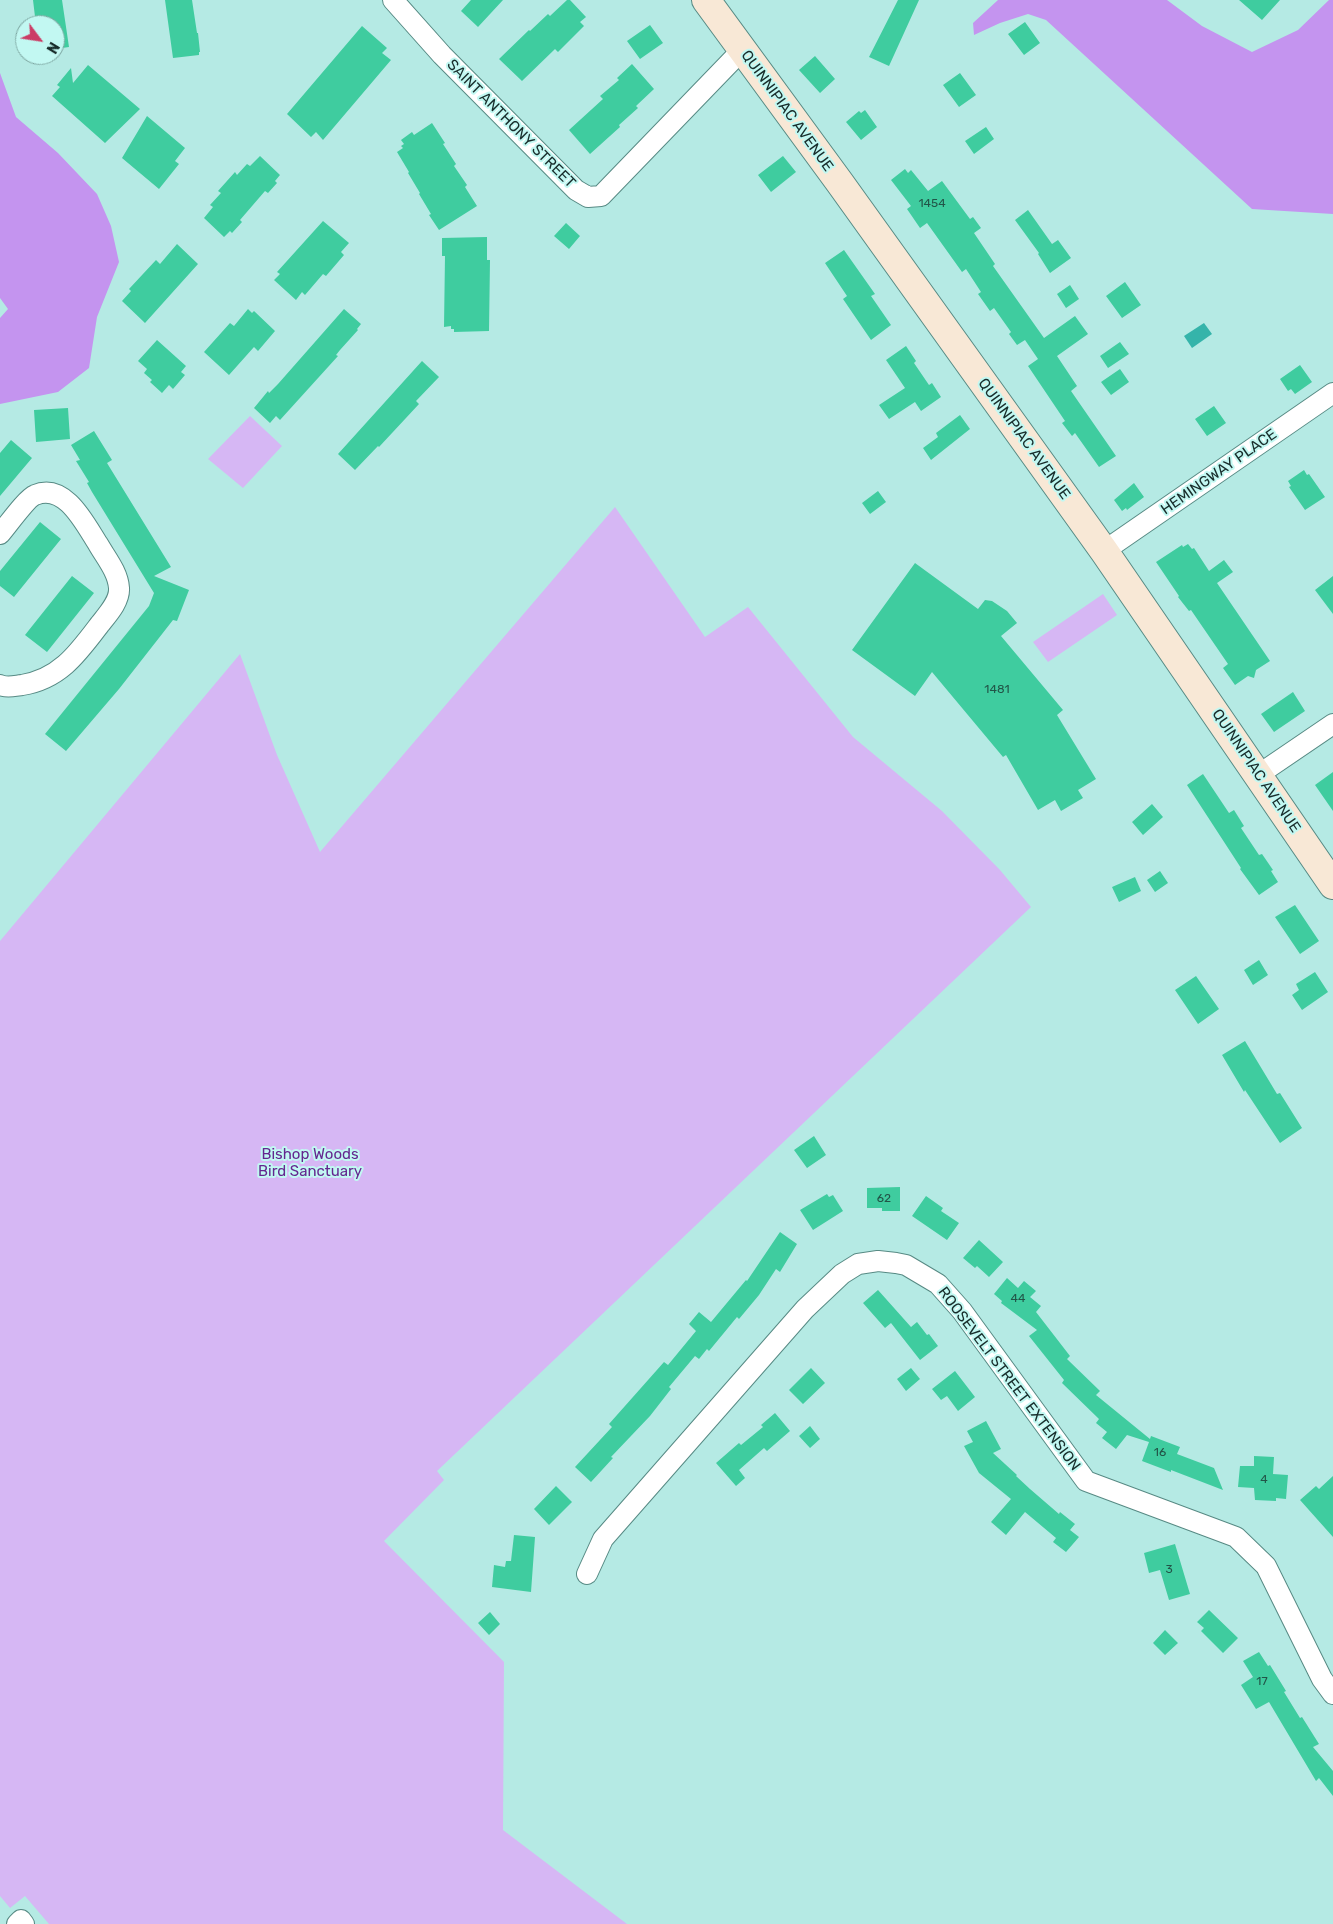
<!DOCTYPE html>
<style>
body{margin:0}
#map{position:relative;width:1333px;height:1924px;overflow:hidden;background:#b5eae4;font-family:Rubik,sans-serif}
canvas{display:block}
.north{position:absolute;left:15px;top:15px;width:50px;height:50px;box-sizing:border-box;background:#c2f8f2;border:1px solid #7ea7a2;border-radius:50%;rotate:121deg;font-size:14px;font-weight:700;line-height:20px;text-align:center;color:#182d2b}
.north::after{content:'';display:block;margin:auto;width:18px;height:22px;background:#cb3d66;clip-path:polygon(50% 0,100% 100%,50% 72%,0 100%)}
</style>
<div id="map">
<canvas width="1333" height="1924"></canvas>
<div class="north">N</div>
</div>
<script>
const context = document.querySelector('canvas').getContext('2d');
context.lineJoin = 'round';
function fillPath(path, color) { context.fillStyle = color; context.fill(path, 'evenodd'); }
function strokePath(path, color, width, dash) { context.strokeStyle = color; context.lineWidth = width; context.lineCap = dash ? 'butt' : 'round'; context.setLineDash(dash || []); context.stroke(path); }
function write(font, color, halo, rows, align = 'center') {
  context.font = font + ' Rubik,sans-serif'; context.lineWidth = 4; context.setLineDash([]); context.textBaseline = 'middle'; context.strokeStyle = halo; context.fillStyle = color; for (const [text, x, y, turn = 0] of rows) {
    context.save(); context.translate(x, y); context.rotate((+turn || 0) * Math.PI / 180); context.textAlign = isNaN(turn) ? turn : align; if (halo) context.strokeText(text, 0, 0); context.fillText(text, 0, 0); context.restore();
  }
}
const green = new Path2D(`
 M250 416 282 446 243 488 208 459Z
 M615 507 705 637 748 607 853 737 942 811 1000 870 1031 907 437 1471 444 1480 384 1541 504 1662 503 1830 627 1924H49L25 1896 10 1908 0 1896V941L240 654 277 755 320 852Z
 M1103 594 1117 615 1048 662 1033 642Z`);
const forest = new Path2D(`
 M998 0H1167L1202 26 1252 52 1298 30 1329 0H1333V214L1252 209 1046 20 1028 14 1000 23 974 35 973 23Z
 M0 73 16 117 58 153 97 194 111 226 119 262 97 317 89 368 58 392 0 404V318L8 309 0 298Z`);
const water = new Path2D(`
 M1204 323 1212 334 1192 348 1184 336Z`);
const building = new Path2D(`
 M33 0H62L69 47 55 49V25H36Z
 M165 0H192L197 33H198L200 52H199V55L173 58Z
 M471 0H503L478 27 461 11Z
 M567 0H570L586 17 580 22 584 26 558 52 555 49 522 81 499 59 529 30 530 31 548 14 550 16Z
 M898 0H919L889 66 869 57Z
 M1239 0H1280L1262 20Z
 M1025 22 1040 43 1024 55 1008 34Z
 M650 25 663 43 640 59 627 41Z
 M362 26 387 48 382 53 391 60 323 140 316 132 311 137 287 114Z
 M815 56 835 79 820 93 799 70Z
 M632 64 654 89 636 106 638 108 619 125 620 127 590 154 569 130 603 99 600 96 619 80 617 78Z
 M88 65 140 109 105 143 52 96 60 87 57 85 71 68 73 83Z
 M960 73 976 95 959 107 943 85Z
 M865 110 877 127 861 140 846 122 859 111 861 113Z
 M147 116 185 148 175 161 179 164 159 189 122 158Z
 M432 123 445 143 443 144 456 164 454 166 467 185 465 187 477 206 439 230 429 215 431 214 419 194 420 193 408 173 409 172 397 152 403 148 401 146 404 144 401 140 412 132 414 135Z
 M986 127 994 139 974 154 965 141Z
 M260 156 280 175 275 181 277 183 268 193 265 191 240 220 242 222 232 233 230 231 224 237 204 218 213 207 210 205 221 193 218 191 235 172 237 175 247 164 250 166Z
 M783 156 796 172 771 192 758 175Z
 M905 169 908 173 911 170 928 191 942 181 970 219 973 217 981 228 974 233 995 264 993 266 1044 338 1075 316 1088 334 1057 356 1077 386 1071 391 1116 456 1099 467 1075 433 1072 436 1062 423 1065 421 1028 366 1038 359 1025 340 1017 345 1009 334 1011 332 994 308 990 311 978 294 981 292 966 269 962 272 927 223 920 228 907 209 911 206 891 180Z
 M1028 210 1052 244 1058 240 1071 258 1050 273 1038 254 1039 253 1015 220Z
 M323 221 349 243 341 252 344 255 326 276 323 274 305 295 302 292 296 300 274 280 280 274 277 272Z
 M566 223 580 236 569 249 554 236Z
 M487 237V260H490L489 331 454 332V329H451V326L444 327 445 256H442V238Z
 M177 244 198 264 145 323 122 301 131 291 129 289 156 260 160 264Z
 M844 250 875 294 871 296 891 325 871 340 843 299 847 296 825 263Z
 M1125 282 1141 305 1122 318 1106 296Z
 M1070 285 1079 299 1066 308 1057 294Z
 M248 309 252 313 254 311 275 331 258 351 254 347 229 375 204 352 230 323 234 326Z
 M344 309 361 324 357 329 358 330 340 350 336 355 338 356 280 420 276 416 270 423 254 408 268 391 269 393 278 384Z
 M157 340 186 366 181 372 185 375 173 389 169 385 162 393 150 382 152 380 144 373 147 369 138 361Z
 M1120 342 1129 354 1108 368 1100 356Z
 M906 346 916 361 914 363 929 385 932 383 941 397 921 411 915 402 889 419 879 405 905 388 886 360Z
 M422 361 439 377 416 401 419 404 379 447 378 446 355 470 338 454Z
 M1300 365 1312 382 1295 394 1291 389 1288 391 1280 379Z
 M1120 369 1129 382 1111 395 1101 382Z
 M1214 406 1226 423 1207 436 1195 419Z
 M68 408 70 439 36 442 34 410Z
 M960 415 970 429 931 460 923 448 938 437 936 433Z
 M94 431 112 460 107 463 171 567 154 576 189 590 177 621 173 620 119 689 66 751 45 734 149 606 154 593 92 492 87 483 89 482 76 461 80 460 71 445Z
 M11 440 32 458 0 496V453Z
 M1304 470 1307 475 1309 474 1325 497 1305 510 1289 487 1291 486 1288 481Z
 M1134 483 1144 497 1127 510 1126 508 1122 511 1114 500Z
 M878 491 886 502 870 514 862 503Z
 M40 522 61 539 14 597 0 586V571Z
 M1188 544 1192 549 1194 548 1209 571 1224 560 1233 572 1217 583 1270 661 1256 670 1254 678 1248 676 1235 685 1223 668 1228 664 1191 610 1189 611 1178 597 1179 596 1156 562 1182 545 1183 547Z
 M915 563 978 609 985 600 992 601 1007 611 1017 623 1001 636 1063 710 1057 715 1096 779 1078 790 1083 798 1061 811 1055 800 1038 810 1006 755 1003 757 932 672 915 696 852 650Z
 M72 576 94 593 47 652 25 635Z
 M1333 576V614L1315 590Z
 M1293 692 1305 711 1274 732 1261 714Z
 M1333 772V811L1315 785Z
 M1203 774 1229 813 1234 810 1244 826 1241 828 1259 855 1262 854 1273 870 1271 871 1278 882 1259 895 1240 869 1241 868 1187 785Z
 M1152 804 1163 817 1143 835 1132 822Z
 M1160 871 1168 883 1155 892 1147 880Z
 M1135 877 1141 891 1119 902 1112 887Z
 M1295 905 1319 941 1300 954 1275 917Z
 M1259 960 1268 975 1253 985 1244 970Z
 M1315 972 1328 992 1302 1010 1292 995 1299 990 1296 984Z
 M1196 976 1219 1009 1198 1024 1175 990Z
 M1245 1041 1277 1094 1280 1093 1302 1128 1280 1143 1245 1090 1244 1092 1222 1055Z
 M814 1136 826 1155 807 1168 794 1150Z
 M900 1187V1211H882V1208H867V1188Z
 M827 1194 829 1197 833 1195 843 1211 813 1230 800 1210Z
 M926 1196 943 1208 941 1211 959 1223 947 1240 912 1216Z
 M780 1232 797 1244 780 1272 776 1269 759 1295 739 1319 737 1317 709 1351 707 1349 699 1359 695 1356 669 1387 671 1389 650 1416 611 1457 613 1458 591 1482 575 1467 612 1427 609 1424 664 1362 668 1365 696 1331 689 1324 699 1312 711 1322 746 1280 747 1281Z
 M979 1240 1003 1262 989 1277 977 1266 975 1268 963 1258Z
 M1007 1278 1018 1288 1024 1281 1036 1291 1030 1297 1041 1306 1036 1312 1070 1356 1067 1359 1100 1391 1096 1395 1150 1439 1151 1436 1180 1447 1177 1454 1214 1468 1223 1490 1171 1470V1472L1142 1461 1149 1442 1127 1435 1116 1449 1102 1438 1107 1432 1096 1423 1099 1419 1062 1383 1064 1380 1029 1336 1037 1330 1001 1303 1002 1301 994 1294Z
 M878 1290 911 1327 917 1322 927 1335 929 1334 938 1346 920 1360 891 1323 885 1328 863 1303Z
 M811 1368 825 1383 803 1404 789 1390Z
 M911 1368 920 1379 906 1391 897 1379Z
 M955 1371 975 1397 958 1411 947 1396 941 1400 932 1389Z
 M775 1413 790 1431 767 1451 764 1448 739 1470 745 1478 736 1486 716 1463 739 1443 741 1445 763 1427 761 1425Z
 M986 1421 1001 1449 993 1453 1017 1475 1016 1476 1030 1489 1059 1514 1060 1512 1075 1524 1070 1530 1079 1537 1066 1552 1053 1542 1056 1538 1025 1512 1006 1535 991 1522 1011 1499 979 1473 964 1446 973 1442 967 1431Z
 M810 1426 820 1439 810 1448 799 1436Z
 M1254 1456 1274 1457 1273 1474 1288 1475 1286 1499 1276 1498V1501L1255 1500 1254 1488 1238 1487 1240 1466H1254Z
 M1333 1476V1537L1300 1500 1316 1486 1319 1489Z
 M556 1486 572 1502 549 1525 534 1509Z
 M514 1535 535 1537 531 1592 492 1587 494 1565 505 1567 506 1561H511Z
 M1175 1544 1190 1594 1169 1600 1160 1570 1149 1573 1144 1553Z
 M1209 1610 1238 1638 1223 1653 1201 1631 1204 1628 1197 1622Z
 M490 1612 500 1624 489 1635 478 1623Z
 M1165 1630 1178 1643 1165 1655 1153 1643Z
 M1259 1652 1268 1666 1270 1665 1286 1691 1284 1692 1300 1718 1302 1717 1319 1744 1313 1747 1333 1771V1796L1319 1778 1316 1781 1269 1702 1256 1709 1241 1685 1253 1677 1243 1661Z`);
const minor = new Path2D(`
 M393 0 442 55 576 190 588 197 601 196 742 50
 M0 534C7 526 27 498 35 495 65 482 85 524 98 544 106 558 118 572 119 588 120 601 108 614 100 624 78 653 60 679 22 685 14 686 7 688 0 685
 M1104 551 1333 393
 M1258 775 1333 724
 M587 1574 603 1539 805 1309 842 1274 858 1264 878 1261 896 1263 906 1265 938 1284 962 1311 1086 1481 1236 1537 1266 1566 1322 1679 1333 1694
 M17 1924 21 1920 24 1924`);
const secondary = new Path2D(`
 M706 0 840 183 1104 551 1333 885`);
const numberNames = [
 ["1454",932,204],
 ["1481",997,690],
 ["62",884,1199],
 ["44",1018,1299],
 ["16",1160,1453],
 ["4",1264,1480],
 ["3",1169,1570],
 ["17",1262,1682]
];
const streetNames = [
 ["QUINNIPIAC AVENUE",787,111,54],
 ["SAINT ANTHONY STREET",511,124,45],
 ["QUINNIPIAC AVENUE",1024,439,54],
 ["HEMINGWAY PLACE",1219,472,-35],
 ["QUINNIPIAC AVENUE",1256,771,56],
 ["ROOSEVELT STREET EXTENSION",1009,1379,53]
];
const parkNames = [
 ["Bishop Woods",310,1155],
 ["Bird Sanctuary",310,1172]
];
fillPath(green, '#d6b7f4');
fillPath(forest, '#c494ef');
fillPath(water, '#35b4aa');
fillPath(building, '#3fcc9f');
strokePath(minor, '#578a84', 22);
strokePath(secondary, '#578a84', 30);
strokePath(minor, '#fff', 20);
strokePath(secondary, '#f8e8d6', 28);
write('12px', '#225548', null, numberNames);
write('15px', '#182d2b', '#c2f8f2', streetNames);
write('15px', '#64278f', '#c2f8f2', parkNames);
</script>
